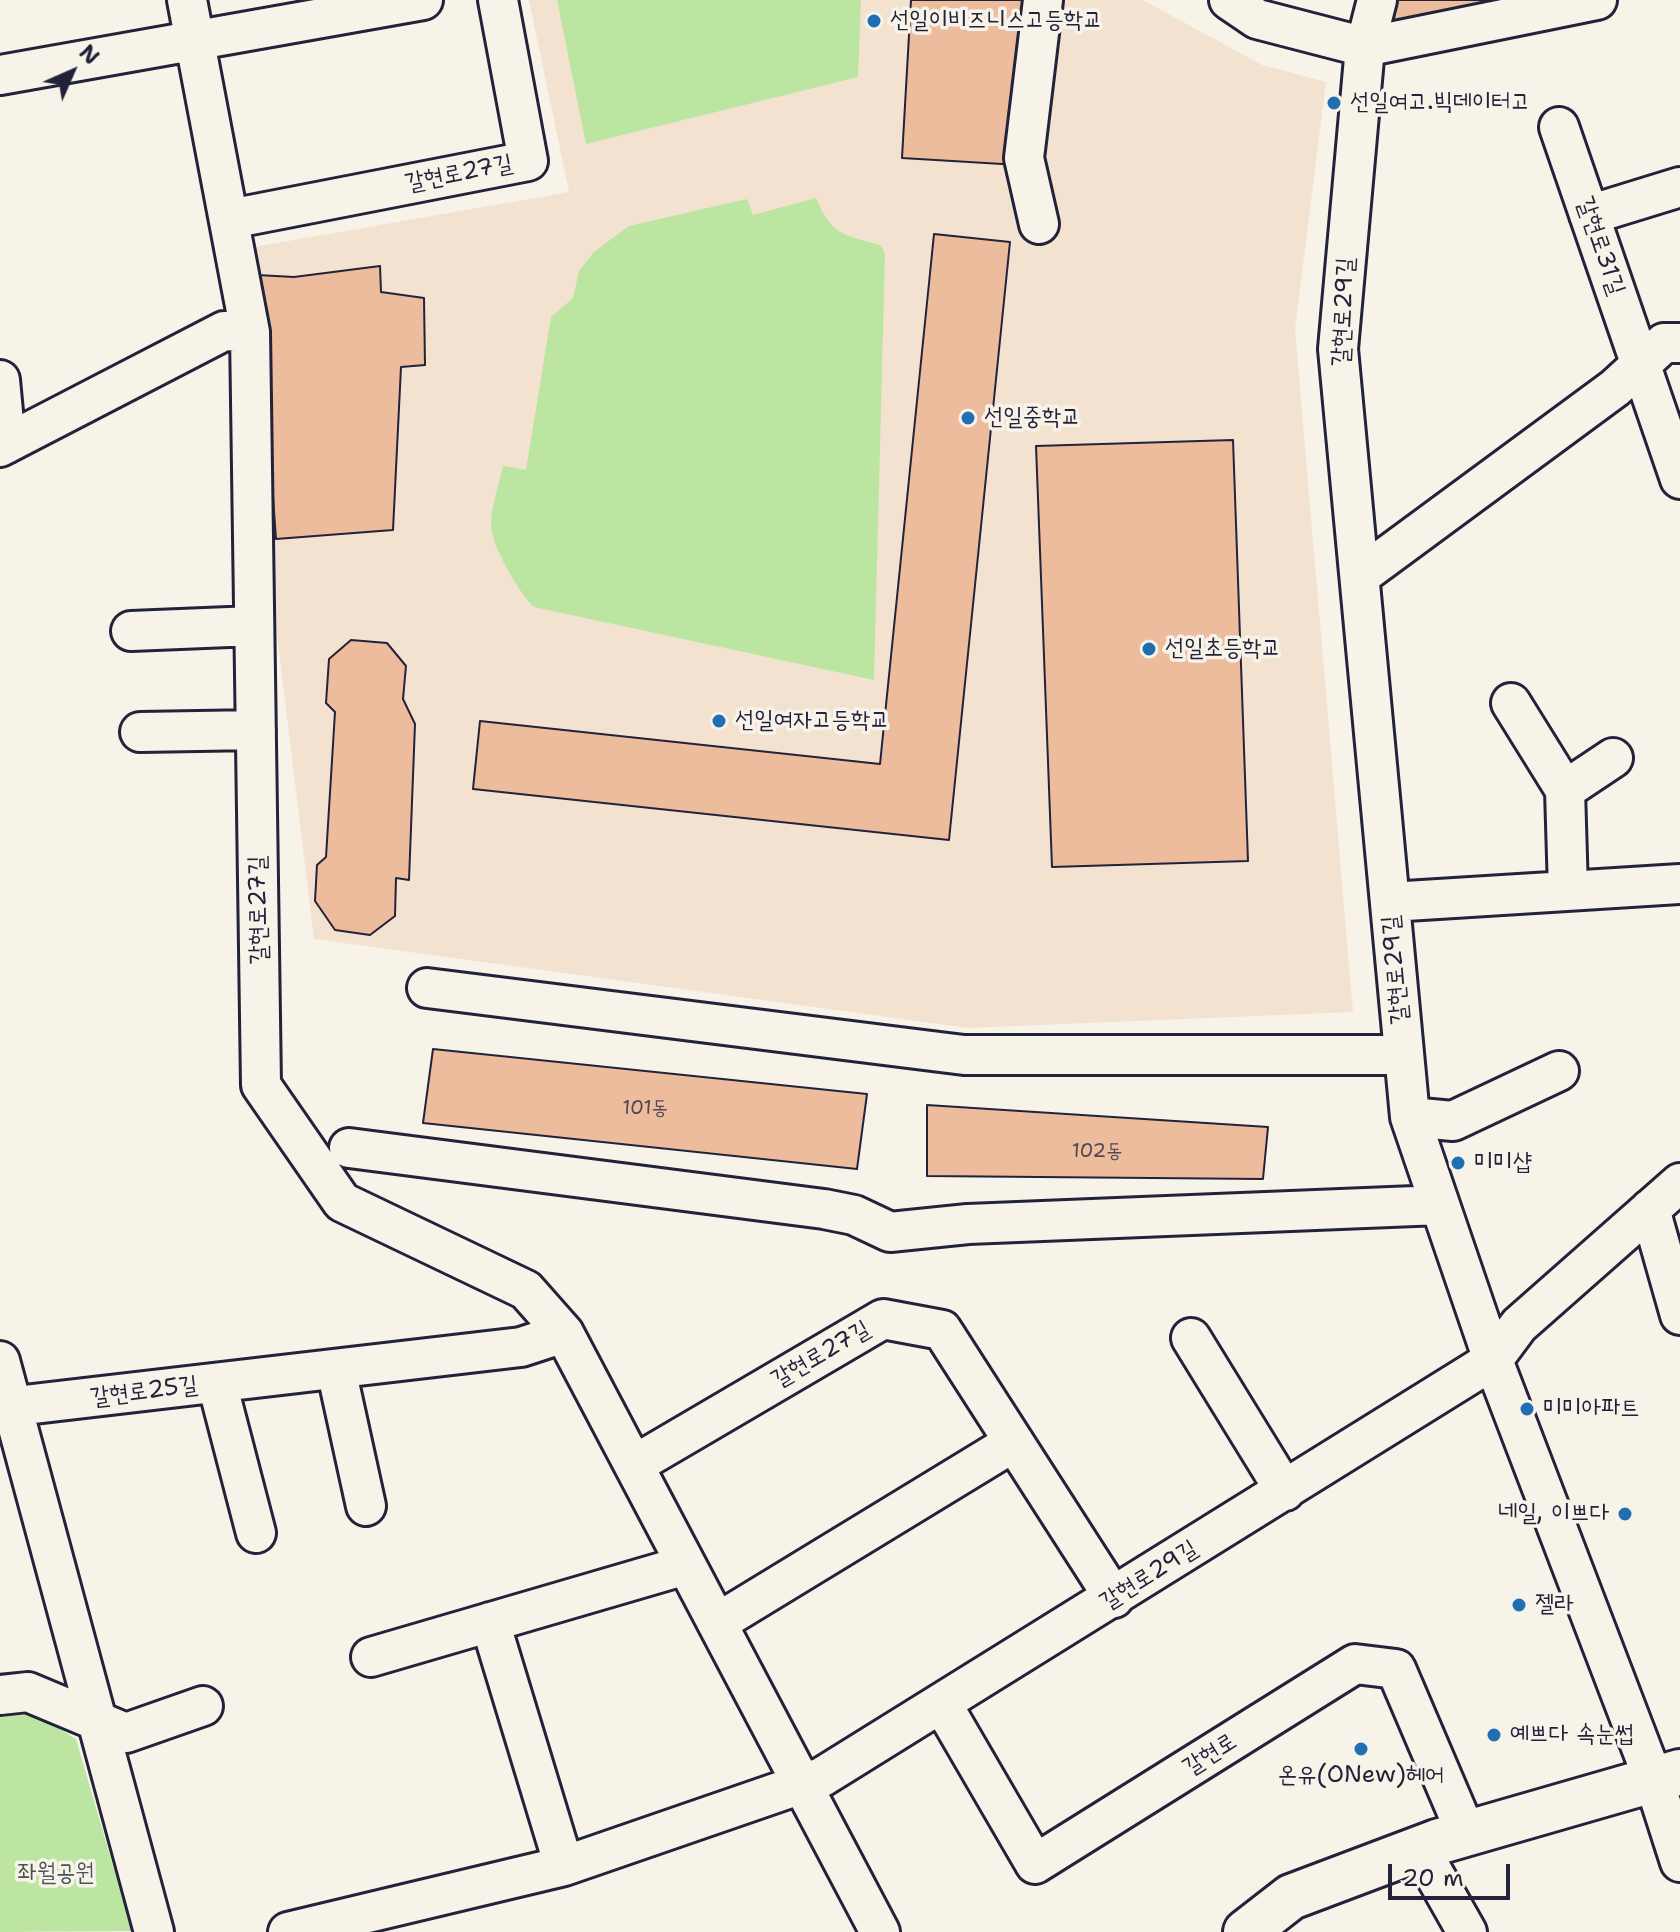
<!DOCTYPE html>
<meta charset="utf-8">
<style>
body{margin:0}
#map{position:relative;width:1680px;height:1932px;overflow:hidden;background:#f7f3e8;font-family:"Shantell Sans",sans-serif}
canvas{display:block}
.north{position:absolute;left:32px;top:32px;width:80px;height:80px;-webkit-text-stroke:6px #f7f3e8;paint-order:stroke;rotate:45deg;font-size:22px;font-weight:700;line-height:32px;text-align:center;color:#22223b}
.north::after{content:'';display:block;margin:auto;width:28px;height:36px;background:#22223b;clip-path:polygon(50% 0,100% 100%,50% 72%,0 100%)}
.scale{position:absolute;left:1388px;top:1864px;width:122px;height:36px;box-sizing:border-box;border:4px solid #22223b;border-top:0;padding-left:10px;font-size:24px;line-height:28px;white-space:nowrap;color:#22223b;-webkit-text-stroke:6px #f7f3e8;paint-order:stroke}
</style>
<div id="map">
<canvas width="1680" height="1932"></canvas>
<div class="north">N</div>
<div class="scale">20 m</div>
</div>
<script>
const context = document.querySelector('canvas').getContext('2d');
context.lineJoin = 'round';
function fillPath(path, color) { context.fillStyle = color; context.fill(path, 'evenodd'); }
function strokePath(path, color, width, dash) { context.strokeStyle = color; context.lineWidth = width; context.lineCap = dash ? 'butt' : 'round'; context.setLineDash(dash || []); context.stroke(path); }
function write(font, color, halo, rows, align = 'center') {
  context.font = font + ' "Shantell Sans","Poor Story",sans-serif'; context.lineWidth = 7; context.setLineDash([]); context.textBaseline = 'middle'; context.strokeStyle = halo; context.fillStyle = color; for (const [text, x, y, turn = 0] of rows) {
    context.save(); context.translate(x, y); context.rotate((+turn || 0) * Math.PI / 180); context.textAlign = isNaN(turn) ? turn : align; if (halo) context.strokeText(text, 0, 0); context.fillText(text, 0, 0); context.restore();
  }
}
const built = new Path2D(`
 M529 0H1143L1262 65 1326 82 1295 329 1353 1012 968 1028 314 939 269 569 248 248 569 192Z`);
const green = new Path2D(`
 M557 0H861L858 77 586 144Z
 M816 198C831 235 844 235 880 245L885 253 874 680 534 607C519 593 490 544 491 523 492 504 499 485 503 466L526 470 551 317 573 298 579 271 594 252 629 226 747 199 753 215Z
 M28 1709 76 1739 132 1931 0 1932V1713Z`);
const building = new Path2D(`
 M911 0H1028L1019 165 902 158Z
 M1393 0H1525L1384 29Z
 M934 234 1010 242 949 840 473 789 480 721 880 764Z
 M380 266 381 292 424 298 425 365 401 367 393 530 276 539 257 275 294 277Z
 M1233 440 1248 861 1052 867 1036 446Z
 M351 640 387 643 406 666 403 699 415 724 409 880 396 878 395 916 370 935 335 930 315 901 317 865 326 857 335 712 326 703 329 659Z
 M433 1049 867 1094 857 1169 423 1123Z
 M927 1105 1268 1127 1263 1179 927 1176Z`);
const minor = new Path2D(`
 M187 0 250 332 261 1085 342 1202 526 1290 564 1333 880 1932
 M1229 0 1257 19 1365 47 1597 0
 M1377 0 1365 47 1338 349 1410 1117 1493 1360 1654 1781 1680 1862
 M0 75 423 0
 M1559 127 1680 479
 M1589 215 1680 187
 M230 219 528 161 498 0
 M1039 224 1024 158 1043 0
 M0 380 6 444
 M0 447 224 331 250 332
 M1360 576 1615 388 1664 343H1680
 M131 631 254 626
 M1511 703 1565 790 1568 891
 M140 732 256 730
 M1565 790 1613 758
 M1390 902 1680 884
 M427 988 964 1055H1404
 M1410 1117 1453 1121 1559 1071
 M349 1148 824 1209 854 1215 890 1232 968 1224 1440 1205
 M1650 1209 1680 1315
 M1191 1338 1285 1491
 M0 1361 154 1932
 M336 1369 366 1506
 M217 1383 256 1533
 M0 1408 521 1347 564 1333
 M634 1465 883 1319 942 1330 1114 1598
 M490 1622 564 1866
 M717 1623 1014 1442
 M371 1657 686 1565
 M0 1695 28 1692 126 1733 203 1706
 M942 1704 1035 1864 1355 1664 1396 1669 1466 1833
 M1420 1849 1467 1932
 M288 1932 564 1866 822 1777 1493 1360 1519 1325 1680 1183`);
const major = new Path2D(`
 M1246 1932 1291 1897 1437 1842 1680 1772`);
const markers = [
 [874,21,8,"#1f6fb2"],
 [1334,103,8,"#1f6fb2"],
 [968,418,8,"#1f6fb2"],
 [1149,649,8,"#1f6fb2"],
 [719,721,8,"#1f6fb2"],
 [1458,1163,8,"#1f6fb2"],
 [1527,1409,8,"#1f6fb2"],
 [1625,1514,8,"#1f6fb2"],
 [1519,1605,8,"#1f6fb2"],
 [1494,1735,8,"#1f6fb2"],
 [1361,1749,8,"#1f6fb2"]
];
const numberNames = [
 ["101동",645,1109],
 ["102동",1097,1152]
];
const poiNames = [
 ["선일이비즈니스고등학교",890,21],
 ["선일여고.빅데이터고",1350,103],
 ["선일중학교",984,418],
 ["선일초등학교",1165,649],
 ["선일여자고등학교",735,721],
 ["미미샵",1474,1163],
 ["미미아파트",1543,1409],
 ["네일, 이쁘다",1609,1514,"right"],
 ["젤라",1535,1605],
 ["예쁘다 속눈썹",1510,1735],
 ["온유(ONew)헤어",1361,1776,"center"]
];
const streetNames = [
 ["갈현로27길",459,174,-11],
 ["갈현로31길",1600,246,71],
 ["갈현로29길",1344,312,-87],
 ["갈현로27길",259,910,-91],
 ["갈현로29길",1396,970,-95],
 ["갈현로27길",821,1355,-30],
 ["갈현로25길",144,1392,-7],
 ["갈현로29길",1149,1576,-32],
 ["갈현로",1210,1755,-32]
];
const parkNames = [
 ["좌월공원",56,1874]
];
fillPath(built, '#f4e2d1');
fillPath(green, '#bbe5a1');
fillPath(building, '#ecbc9c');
strokePath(building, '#22223b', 2);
strokePath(minor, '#22223b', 44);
strokePath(major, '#22223b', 50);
strokePath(minor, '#f7f3e8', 38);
strokePath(major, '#f7f3e8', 44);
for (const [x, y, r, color] of markers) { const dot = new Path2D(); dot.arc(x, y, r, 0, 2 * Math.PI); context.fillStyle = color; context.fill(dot); strokePath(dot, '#f7f3e8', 3); }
write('20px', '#544853', null, numberNames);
write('24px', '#22223b', '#f7f3e8', poiNames, 'left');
write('24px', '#22223b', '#f7f3e8', streetNames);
write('24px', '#485354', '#f7f3e8', parkNames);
</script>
